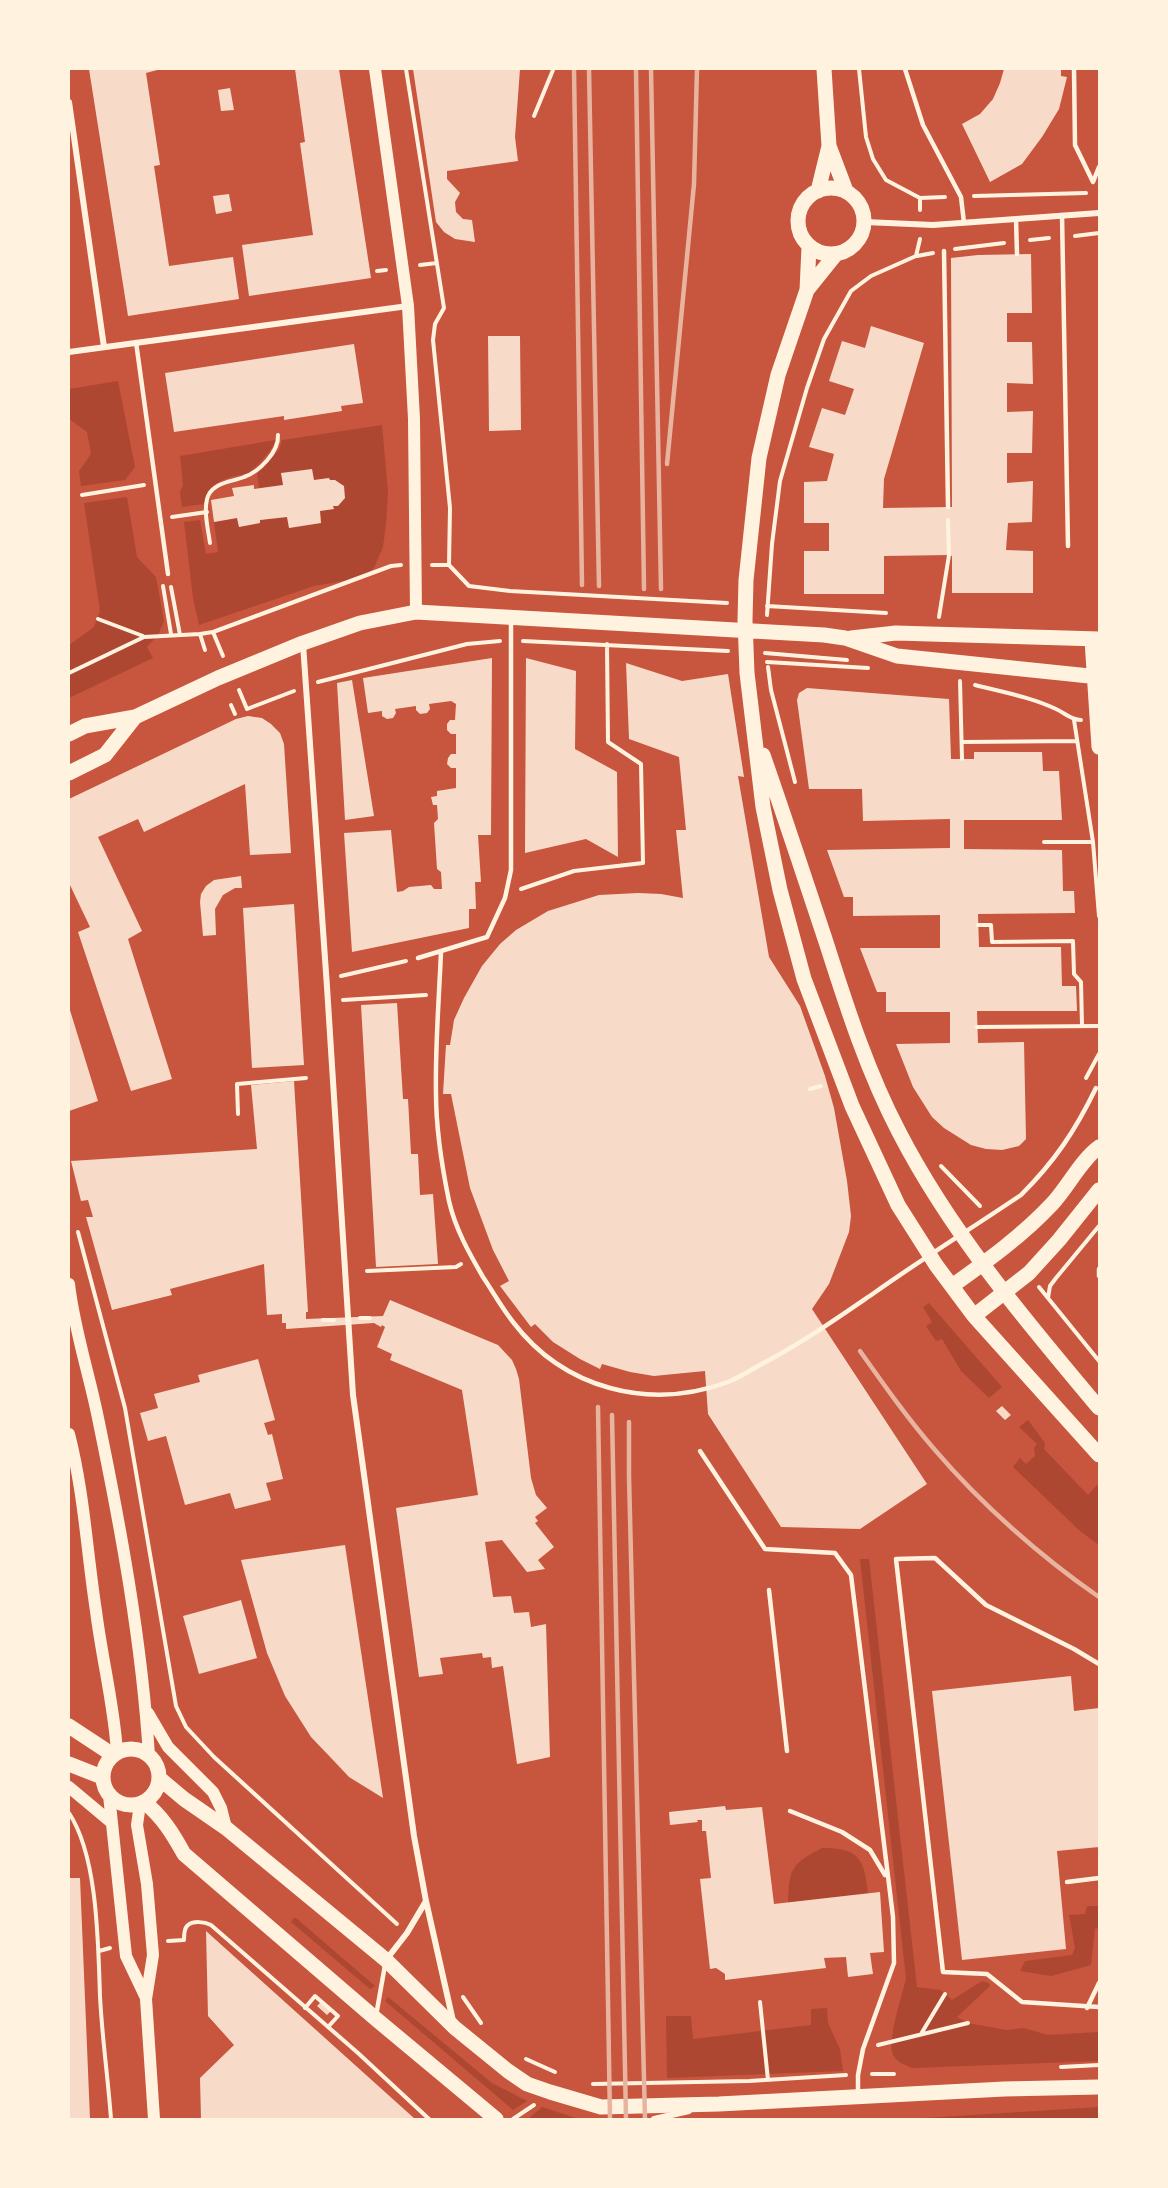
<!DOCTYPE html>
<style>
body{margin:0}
#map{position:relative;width:1168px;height:2188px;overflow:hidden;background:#c8553d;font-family:"PT Sans Narrow",sans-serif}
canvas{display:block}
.frame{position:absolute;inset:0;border:70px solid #fff3e0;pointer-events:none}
</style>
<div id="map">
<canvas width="1168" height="2188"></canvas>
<div class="frame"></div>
</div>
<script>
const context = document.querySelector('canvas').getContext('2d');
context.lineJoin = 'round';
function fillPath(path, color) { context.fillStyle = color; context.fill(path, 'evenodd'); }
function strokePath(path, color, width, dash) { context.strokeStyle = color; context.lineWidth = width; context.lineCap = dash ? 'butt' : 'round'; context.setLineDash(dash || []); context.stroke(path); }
const green = new Path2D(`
 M118 381 135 467 125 480 81 486 79 471 91 454 87 432 69 419V389Z
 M382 425 388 492 386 524 383 547 374 568 361 578 314 586 199 625 193 598 184 522 200 520 206 554 218 552 214 522 237 518 239 527 260 523V520L287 517 289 528 321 523 320 511 333 509V506H338L343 486 335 480H330L329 478 314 480 312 469 283 485 259 488 257 474 279 450 282 440Z
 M275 440C274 449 256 468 248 473 247 474 240 475 239 475 220 480 209 484 204 504L182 507 180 492 183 485 180 456Z
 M127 497 137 557 156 577 164 621 158 635 147 647 153 658 69 698V645L94 627 100 611 84 503Z
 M929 1303 1002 1387 989 1398 961 1371 942 1339 936 1341 926 1326 932 1322 923 1307Z
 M1028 1420 1045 1443 1044 1449 1088 1495 1097 1485 1099 1486V1545L1080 1531 1013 1467 1020 1458 1026 1464 1035 1456 1034 1448 1037 1444 1019 1427Z
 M860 1559H869L917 1987 941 1990 952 2000 982 1981 989 1983 990 1986 957 2017 968 2023 1006 2030 1024 2028 1048 2035 1099 2032V2061L913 2068C906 2066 897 2062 893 2055 887 2040 902 1995 906 1979Z
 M822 1848C859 1848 864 1858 868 1893L788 1903C789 1869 791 1864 822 1848Z
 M1087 1906H1099V1928L1095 1929 1091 1965 1051 1976 1020 1971 1025 1961 1072 1955 1075 1948 1069 1915 1085 1914Z
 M294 1918H296L375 1986 370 1989 291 1922Z
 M388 1997 492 2083 527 2101 513 2110 385 2001Z
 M827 2008 828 2023 840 2049 843 2071 667 2078 666 2016H691L693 2039 811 2025V2009Z
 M542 2107 579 2119H528Z
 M1099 2107V2119H909Z`);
const building = new Path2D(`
 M89 69H161L146 73 160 165 154 166 169 266 233 257 239 299 128 316Z
 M295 69H339L371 278 249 296 242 245 313 235 300 143 305 142Z
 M413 69H520L515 137 518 161 447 171V179L460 193 455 202 456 212 463 219 472 220 475 242 455 239 444 232 436 222Z
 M1004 69H1061V76L1067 77 1059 109 1042 137 1022 164 990 182 962 124 980 114 993 99 1000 83Z
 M230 88 234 110 221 111 218 90Z
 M229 194 232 211 216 214 213 196Z
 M1031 254 1032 313H1007V342H1032L1033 384 1007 383V412L1033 411 1032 453H1007V483L1033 481 1032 522 1008 523 1006 550 1033 551V593H952V556L949 555 884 556V594H804V551H829V523H804V482L827 481 834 454 809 447 822 408 845 415 854 389 829 381 842 341 865 348 871 326 924 343 884 479 883 508 952 507 951 258 978 255Z
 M488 336H520L521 430 489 431Z
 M354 344 363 403 341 406 342 411 284 420V416L174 432 165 373Z
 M312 469 314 480 329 478 330 480H335L344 486 345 498 338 506H333L334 509 320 511 321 523 289 528 287 517 260 520V523L239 527 237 518 214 522 211 500 234 496 232 488 254 485V489L283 485 281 473Z
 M492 658 491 835H478L481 882H475L476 909H469V928L352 952 344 833 391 830 397 892 403 891 409 887 431 885 434 889H442L441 872 437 869 434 823 438 819 437 805H433L431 797 437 796V791L456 788V768H451L447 764 448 758 451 754H456V734H451L447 730V724L450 720H455L456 704 451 701 429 704 430 709 427 713 420 714 416 710V706L395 709 396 713 393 718 387 719 382 716V711L368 713 363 678Z
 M526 658 576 671 575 749 617 772 618 857 586 839 525 853Z
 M626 663 682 681 728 674 744 777 738 776 769 957 800 1006 825 1076 834 1108 847 1181 851 1216 849 1232 829 1284 812 1309 927 1484 860 1529 781 1527 708 1414 705 1371 654 1376 630 1372 602 1364 600 1369 580 1359 553 1342 535 1324 531 1327 500 1286 509 1281 493 1250 470 1188 451 1094H443L446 1045H450L454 1020 464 998 482 966 500 944 516 930 548 911 599 895 638 893 661 894 683 898 676 830H686L679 757 629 739Z
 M352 680 374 816 345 820 337 683Z
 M807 688 949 699 951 759H974V752H1042L1043 771H1059L1062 820H964V849L1062 850 1063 891H1074L1075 913 978 914 979 947H1061L1062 986H1076L1077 1011H977L978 1043 1024 1042 1026 1139 1019 1146 1002 1150 986 1149 971 1145 944 1128 932 1117 913 1087 896 1044 950 1043V1012H886V992H877L860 948H940V915L853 916V897H844L827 850 950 848V819L863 821 862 789H809L797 700 799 693Z
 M248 716 262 718 271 724 280 733 284 744 291 853 250 855 245 784 144 832 138 819 98 837 142 931 128 939 172 1079 131 1091 78 932 90 927 69 883V799L236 719Z
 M241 876 242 888H235L223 895 215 909 216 935 203 936 200 902 201 894 206 886 214 880Z
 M294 904 304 1065 252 1068 243 908Z
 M397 1003 403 1099H408L411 1154H418L420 1195 433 1194 438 1264 376 1267 361 1005Z
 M69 1007 98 1101 69 1111Z
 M294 1081 308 1312H306V1319L383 1316 390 1300 498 1345 512 1360 516 1369 519 1379 531 1478 536 1495 547 1508 535 1517 538 1521 535 1523 554 1547 538 1560 545 1569 527 1572 502 1540 485 1542 493 1597 511 1596 514 1613 529 1612 531 1627 546 1624 550 1757 517 1764 503 1666 492 1668 491 1657 483 1658 482 1653 440 1658 443 1674 419 1677 396 1508 478 1495 462 1390 390 1360 392 1354 377 1347 385 1327 382 1325 381 1327 374 1323 286 1329V1323H282V1314L267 1315 264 1264 170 1289 172 1295 112 1310 86 1217H93L88 1200 81 1201 71 1161 257 1149 251 1085Z
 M258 1359 275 1420 264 1423 268 1435 272 1434 283 1479 266 1483 271 1500 235 1509 230 1493 185 1505 166 1436 148 1441 140 1413 158 1408 154 1394 200 1382 198 1375Z
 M1002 1406 1011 1415 1005 1420 996 1411Z
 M345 1545 383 1798 349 1777 333 1760 311 1737 285 1696 267 1653 241 1560Z
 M241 1600 257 1658 199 1674 183 1616Z
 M1071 1676 1074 1711 1099 1708V1847L1057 1851 1066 1949 962 1960 932 1691Z
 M725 1806 726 1810 762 1807 774 1904 880 1892 884 1952 870 1953 873 1974 848 1977 846 1957 824 1958 826 1968 725 1980V1974L716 1968 710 1969 700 1879 711 1878 706 1831H702V1820H697L698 1822 670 1825 669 1812Z
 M69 1878H80L90 2119H69Z
 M206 1931 415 2119H201L200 2078 234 2045 208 2016Z
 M321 2002 331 2011 327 2015 317 2006Z`);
const path = new Path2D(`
 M406 69 444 308 435 324 433 340 450 508 449 565
 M859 69 866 137 873 159 886 180 920 198
 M534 116 553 70
 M974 196 1086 193
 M920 210V198L945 197
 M1075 236 1099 233
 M1030 240 1049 238
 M955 249 1004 243
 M917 256 933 253
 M420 265 437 263
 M377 271 386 270
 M82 495 144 485
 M172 517 207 512
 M210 543C208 529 203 509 208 496 214 482 232 482 244 477 259 472 279 452 278 435
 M432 565H449L469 586 510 591 727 603
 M163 586 171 634
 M171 587 180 635
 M767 606 886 613
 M767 615 772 544 780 481 807 388 824 339 851 291 871 276 916 256 920 239
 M939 617 949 555 948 520
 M98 619 143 636
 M213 632 223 656
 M200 634 205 650
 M523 641 728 651
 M765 653 847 660
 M767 662 868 668
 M768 667 771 690 795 782
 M69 673 144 637 200 634 213 632 391 566 401 565
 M960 681 962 759
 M318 682 467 644 500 641
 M975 685C1002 692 1031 697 1056 709 1065 713 1071 720 1081 720
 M239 690 247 709 294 691
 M231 705 235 714
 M1074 720 1093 842 1099 916
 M962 742 1077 741
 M1044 842H1093
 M521 889 574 871 643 863 641 764 608 742 607 644
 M978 925H991L992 942 1073 941 1074 974 1081 982 1082 1026
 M341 976 406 961
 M343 1000 426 995
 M977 1027 1099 1026
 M1086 1078 1099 1054
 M810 1089 821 1086
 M238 1114 237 1084 306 1078
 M941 1166 980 1206
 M78 1232 125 1408 176 1706 186 1727 214 1757 397 1924
 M367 1271 456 1267 461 1264
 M1039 1287 1099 1361
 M1048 1298 1050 1286 1056 1278 1099 1226
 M360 1318H370
 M323 1320H334
 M69 1813C98 1857 98 1943 100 1996 102 2037 108 2078 111 2119
 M168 1941 184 1940C184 1937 184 1929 187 1926 193 1920 205 1922 211 1925L358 2053 429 2119
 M99 1951 110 1948
 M463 1997 481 2023
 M760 2002 768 2080
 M305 2008 315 1996 338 2016 328 2027
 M921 2034 945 1994
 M878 2045 968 2023
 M526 2059 555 2072
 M1061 2067 1099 2065
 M872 2074H894
 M593 2084 749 2081 846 2075
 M513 2119 534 2105`);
const service = new Path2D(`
 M905 69 923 125 961 197 964 223
 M1074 69 1075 145 1093 182
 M1093 182 1099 167
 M1062 215 1068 546
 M1016 219 1017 254
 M944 251 948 507
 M136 342 168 574
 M441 952C439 999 435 1047 436 1094 436 1129 442 1167 449 1201 455 1228 469 1253 483 1277 493 1292 502 1308 513 1322 564 1389 649 1411 728 1382 738 1378 748 1372 758 1366 799 1345 836 1319 874 1293 922 1259 972 1228 1021 1195 1055 1161 1075 1131 1096 1088
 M418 958 487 937 505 898 511 870V620
 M1099 1269V1276
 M700 1451 765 1549 835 1553 851 1575 893 1917 894 1963 863 2049 858 2075V2094
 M769 1590 787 1751
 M1099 1664 1074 1649 986 1605 935 1558 896 1559 943 1972 987 1974 1022 2002 1099 2007
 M790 1811 842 1832 870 1850 885 1875
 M1067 1882 1099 1878
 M1087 2008 1099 1983
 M376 2016 385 1965`);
const minor = new Path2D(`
 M69 102 104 347
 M865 222 933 225 1099 213
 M69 352 408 306
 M303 644 327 987 353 1395 414 1836 426 1901 453 2021
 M386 1960 407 1933 426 1901
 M654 2119 689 2111`);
const secondary = new Path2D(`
 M375 69 408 306 414 419 416 612
 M69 1284C74 1329 89 1373 98 1418 121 1529 142 1643 149 1756
 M69 1434C84 1492 87 1553 96 1611 102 1659 114 1705 117 1752
 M148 1713 168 1747 213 1792 221 1808 226 1828
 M69 1787 112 1823
 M109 1795 126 1956 146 1998
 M140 1804 137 1825 147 1884 153 1955 146 1999 154 2119`);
const primary = new Path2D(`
 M824 69 829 146 846 191
 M798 221a33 33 0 1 1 66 0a33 33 0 1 1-66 0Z
 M818 191 829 146
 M809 247 807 290 778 375 759 458 746 580 745 620 747 673 763 807 780 890 804 979 852 1106 898 1205 936 1265 974 1316 1099 1455
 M807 290 836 254
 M851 638 896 633 1099 639
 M1092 640 1099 747
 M69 734 85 726 135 717 218 678 303 643 360 623 416 612 824 635 845 638 897 656 1099 677
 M763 755C785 818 806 882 827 945 847 1008 868 1073 899 1132 951 1233 1026 1321 1099 1408
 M69 773 105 755 135 717
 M952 1286C987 1261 1022 1236 1052 1204 1068 1187 1081 1160 1099 1147
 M974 1316 1029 1273 1059 1240 1099 1190
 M69 1726 113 1755
 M103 1777a28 28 0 1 1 56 0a28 28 0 1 1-56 0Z
 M69 1764 102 1777
 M159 1778 184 1799 226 1828 386 1960 455 2028 508 2071 527 2084 550 2092 601 2107 719 2104 1004 2089 1099 2087
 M144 1802C162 1816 173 1834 184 1854L376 2019 496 2119`);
const rail = new Path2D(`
 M574 69 582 585
 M589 69 599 586
 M636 69 644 589
 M651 69 661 589
 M667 464 694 184 697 69
 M860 1351C884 1385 908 1419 935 1450 981 1504 1041 1557 1099 1597
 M598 1407 610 2119
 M612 1415 626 2119
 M629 1422V1476L645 2119`);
fillPath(green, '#ae4732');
fillPath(building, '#f7dbc8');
strokePath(path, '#fff3e0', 4);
strokePath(service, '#fff3e0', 4.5);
strokePath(minor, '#fff3e0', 6);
strokePath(secondary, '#fff3e0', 12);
strokePath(primary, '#fff3e0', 15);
strokePath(rail, '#e9b49f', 4.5);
</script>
